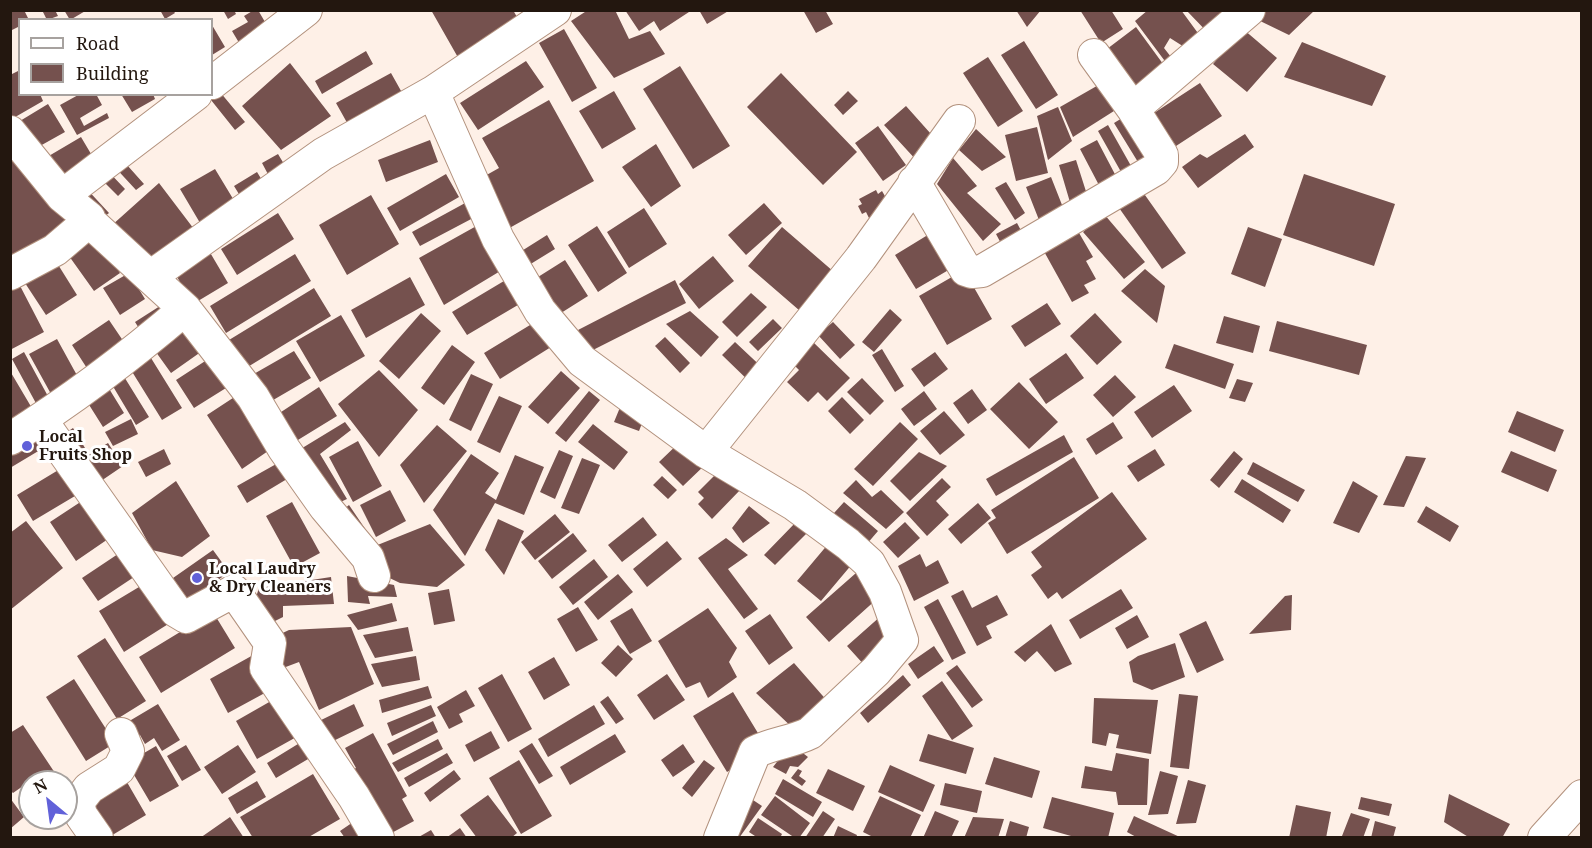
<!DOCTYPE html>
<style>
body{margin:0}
#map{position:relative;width:1592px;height:848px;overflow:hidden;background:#fef0e7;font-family:"Noto Serif",serif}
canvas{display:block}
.frame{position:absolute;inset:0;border:12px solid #23170f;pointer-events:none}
.legend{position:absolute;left:18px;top:18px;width:195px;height:78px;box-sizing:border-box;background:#fff;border:2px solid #a7a29f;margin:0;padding:8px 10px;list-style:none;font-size:18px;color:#23170f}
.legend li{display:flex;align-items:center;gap:12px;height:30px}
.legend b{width:30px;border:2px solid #a7a29f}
.north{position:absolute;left:18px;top:770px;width:60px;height:60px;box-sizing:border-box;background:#fff;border:2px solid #a7a29f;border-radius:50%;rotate:331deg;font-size:16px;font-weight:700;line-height:24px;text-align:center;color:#23170f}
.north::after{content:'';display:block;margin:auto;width:21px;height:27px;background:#6161d9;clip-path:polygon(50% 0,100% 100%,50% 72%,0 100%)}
</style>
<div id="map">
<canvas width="1592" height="848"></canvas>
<div class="frame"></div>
<ul class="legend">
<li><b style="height:8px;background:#fff"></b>Road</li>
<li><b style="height:16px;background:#75514e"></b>Building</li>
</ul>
<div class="north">N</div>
</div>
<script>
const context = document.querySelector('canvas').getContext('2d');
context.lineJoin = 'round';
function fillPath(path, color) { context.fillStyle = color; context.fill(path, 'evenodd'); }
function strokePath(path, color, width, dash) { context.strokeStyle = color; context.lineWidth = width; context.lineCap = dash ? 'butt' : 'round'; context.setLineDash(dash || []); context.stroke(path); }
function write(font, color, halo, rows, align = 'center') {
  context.font = font + ' "Noto Serif",serif'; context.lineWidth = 6; context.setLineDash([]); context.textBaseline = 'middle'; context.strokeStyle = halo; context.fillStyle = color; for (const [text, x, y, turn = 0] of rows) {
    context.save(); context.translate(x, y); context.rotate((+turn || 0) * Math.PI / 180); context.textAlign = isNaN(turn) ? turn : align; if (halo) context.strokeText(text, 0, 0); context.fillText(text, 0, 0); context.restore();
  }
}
const building = new Path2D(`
 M10 10H24L29 20H20V26L10 31Z
 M42 10H55L58 16 47 20Z
 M64 10H87L70 20Z
 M160 10H173L175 13 165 19Z
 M223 10H234L236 14 228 19Z
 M254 10H258L272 34 244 51 232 31 248 22 244 16Z
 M431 10H513L522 26 460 61Z
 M588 10H615L629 39 650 31 665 54 614 78 571 21Z
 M625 10H687L689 12 660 31 654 21 639 31Z
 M699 10H730L707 24Z
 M803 10H825L833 24 816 33Z
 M1016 10H1041L1027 27Z
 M1080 10H1111L1123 29 1101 43Z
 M1148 10H1181L1203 40 1189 50 1170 38 1164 48 1171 57 1173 72 1135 21Z
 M1186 10H1236L1213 38Z
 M1265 10H1315L1289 35 1256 19Z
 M212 25 225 47 212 55Z
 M1136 27 1166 68 1133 93 1103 52Z
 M564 29 597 88 572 102 539 43Z
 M1243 29 1277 58 1247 92 1213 64Z
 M1024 41 1058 95 1036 109 1001 55Z
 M1302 42 1386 76 1372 106 1284 77Z
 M366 51 373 64 322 94 315 81Z
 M988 57 1023 111 998 127 963 73Z
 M526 61 544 87 478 130 460 103Z
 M290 63 331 116 281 150 242 106Z
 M680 66 730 146 693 169 643 89Z
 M20 70V94H40L43 101 10 120V75Z
 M391 73 405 98 350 128 336 103Z
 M781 73 857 152 823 185 747 107Z
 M1109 79 1125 104 1073 137 1060 107Z
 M1200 83 1222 116 1176 146 1154 113Z
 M614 91 636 129 602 149 579 111Z
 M848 91 858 101 843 115 834 105Z
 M220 92 245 122 235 130 211 100Z
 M80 94H96L102 105 80 118 84 126 107 113 109 118 77 135 60 105Z
 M121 94H153L155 99 132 112Z
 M549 100 594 181 504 231 476 181 499 168 482 138Z
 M48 104 65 132 31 151 15 124Z
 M906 106 939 143 918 162 884 125Z
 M1058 107 1072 141 1048 160 1037 116Z
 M1132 112 1159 156 1141 167 1114 123Z
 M1108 125 1135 173 1125 179 1098 131Z
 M878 126 906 165 883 181 855 143Z
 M1037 127 1048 173 1016 181 1005 135Z
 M976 129 1006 157 982 171 959 150Z
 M1245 134 1254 147 1198 188 1182 167 1200 154 1207 158Z
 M81 137 97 164 58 188 42 160Z
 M430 140 438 162 386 182 378 160Z
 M1097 140 1118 180 1101 189 1080 149Z
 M656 144 681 186 651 207 622 167Z
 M10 154 75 222 10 261Z
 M278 154 287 169 270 178 262 163Z
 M119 156 144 184 136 190 111 163Z
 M953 158 977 186 967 193 1001 224 983 241 937 184Z
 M1076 160 1090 204 1072 209 1059 165Z
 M105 168 125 189 118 196 97 175Z
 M215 169 238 207 203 228 180 189Z
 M257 172 265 185 242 199 234 186Z
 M446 174 459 197 400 231 387 208Z
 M1304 174 1395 204 1374 266 1283 235Z
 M1051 177 1064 210 1039 220 1026 187Z
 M1006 182 1025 213 1015 220 995 188Z
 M159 183 200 237 151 270 111 226Z
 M84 186 109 213 99 221 74 194Z
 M1140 188 1186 253 1162 269 1117 205Z
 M876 190 878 194 882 191 889 203 871 222 866 212 862 214 858 206 862 204 859 199Z
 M371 195 399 244 347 275 319 225Z
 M467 202 475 217 420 246 412 232Z
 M764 203 782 223 746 255 728 235Z
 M644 208 667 244 629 268 607 232Z
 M278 213 294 239 237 275 221 249Z
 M1104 214 1145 262 1124 279 1083 232Z
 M1017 223 1026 240 1005 251 996 234Z
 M480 224 502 270 444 305 419 258Z
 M597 226 627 273 598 292 568 245Z
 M1075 226 1093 257 1086 261 1096 279 1084 285 1089 293 1072 302 1041 246Z
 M782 227 841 278 807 317 748 266Z
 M1248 227 1282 239 1265 287 1231 274Z
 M91 230 120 273 94 291 64 249Z
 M931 233 952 268 916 289 895 255Z
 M547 235 555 249 529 265 520 252Z
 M205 244 228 283 193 304 170 265Z
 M295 254 311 281 226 333 210 306Z
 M713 256 734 281 699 309 679 284Z
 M565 260 588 296 561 313 538 277Z
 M57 263 77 295 46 315 25 283Z
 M1145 269 1165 286 1157 323 1121 291Z
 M964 270 992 319 947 345 919 296Z
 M129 273 145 299 120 315 103 288Z
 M410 277 425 305 366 338 351 310Z
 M509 278 523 302 467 335 452 312Z
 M17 280 44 332 10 350V283Z
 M675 280 686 303 589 352 578 330Z
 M314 288 331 316 246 368 229 340Z
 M751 293 767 307 737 337 722 322Z
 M1047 303 1061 324 1025 347 1011 326Z
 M160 306 167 317 142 333 135 322Z
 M890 309 902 320 874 352 862 342Z
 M690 311 719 337 701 357 666 324Z
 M421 313 441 331 399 379 379 361Z
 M1095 313 1122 342 1097 365 1070 336Z
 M341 315 365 356 320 382 296 341Z
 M1224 316 1260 326 1253 353 1216 343Z
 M773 319 782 328 758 351 749 342Z
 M109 320 130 351 92 376 72 345Z
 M1277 321 1367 345 1359 375 1269 351Z
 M535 322 551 347 500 379 484 353Z
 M833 322 855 345 840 359 818 335Z
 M186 324 205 349 171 373 153 348Z
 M665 337 690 363 680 373 655 346Z
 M57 339 79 379 51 394 29 354Z
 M812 341 850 378 827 401 818 392 808 402 787 382 799 370 791 362Z
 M735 342 768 373 755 387 722 355Z
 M1174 344 1234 364 1225 389 1165 368Z
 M452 345 475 362 444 405 421 388Z
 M882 349 904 386 895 392 872 355Z
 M294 351 311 378 268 403 252 375Z
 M24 352 50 400 38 407 12 359Z
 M935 352 948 369 924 387 911 369Z
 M1066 353 1084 378 1046 404 1029 379Z
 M216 354 234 383 194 408 176 380Z
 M151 358 182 408 162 420 131 370Z
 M379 370 418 410 379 457 338 404Z
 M10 371 36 415 10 429Z
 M561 371 580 388 548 424 528 407Z
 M471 374 493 384 471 431 449 420Z
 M123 375 149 417 136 425 111 383Z
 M1115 375 1136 397 1113 417 1093 395Z
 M862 378 884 401 870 415 847 392Z
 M1237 379 1253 383 1245 402 1229 398Z
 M1019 382 1058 422 1029 449 990 409Z
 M1174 385 1192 411 1152 438 1134 412Z
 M108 387 124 413 103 427 86 400Z
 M319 387 337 416 293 443 275 416Z
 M972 389 987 410 968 424 953 403Z
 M589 391 600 400 566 442 555 433Z
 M924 391 937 409 914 426 901 409Z
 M239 394 271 449 242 469 207 415Z
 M499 396 522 406 500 453 477 442Z
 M842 397 864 420 850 434 828 411Z
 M621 405 646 413 639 431 614 422Z
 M944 411 965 435 940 455 920 431Z
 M1517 411 1564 430 1555 452 1508 432Z
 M131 419 138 434 113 446 105 432Z
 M345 422 351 430 320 454 347 499 334 505 299 450Z
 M900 422 918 439 873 486 854 469Z
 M1113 422 1123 438 1096 455 1086 439Z
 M593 424 628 452 614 470 578 442Z
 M437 425 467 451 424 503 400 465Z
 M40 427 50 444 10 468V445Z
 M73 428 85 448 77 453 64 434Z
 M1064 435 1073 452 996 496 986 479Z
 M683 439 707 463 683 486 659 462Z
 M358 441 382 486 353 502 329 457Z
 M108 443 123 466 98 483 82 459Z
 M164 449 171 464 146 477 138 462Z
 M1155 449 1165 465 1138 482 1127 466Z
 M559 450 573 456 555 499 540 492Z
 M1234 451 1243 459 1219 488 1210 480Z
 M1511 451 1557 470 1548 492 1501 472Z
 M919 452 947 466 910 501 890 481Z
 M471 454 499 473 485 493 496 500 515 455 544 467 524 515 495 503 465 556 433 510Z
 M1406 456 1426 458 1404 507 1383 505Z
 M1074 457 1099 498 1007 554 988 523 996 518 991 510Z
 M582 458 600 465 579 514 561 508Z
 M1253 462 1305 490 1298 502 1247 474Z
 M278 463 287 479 247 503 237 486Z
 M65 466 80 493 33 521 17 495Z
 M723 467 743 487 712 519 698 504 704 498 698 492Z
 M662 476 677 490 668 499 653 485Z
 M942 478 951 487 936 501 949 515 927 536 906 513Z
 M1242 479 1291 510 1283 523 1234 492Z
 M856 480 872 497 881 490 904 512 886 529 843 493Z
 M176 481 210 536 182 557 152 550 132 513Z
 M1353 481 1378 496 1359 533 1333 523Z
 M390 490 406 521 376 537 360 505Z
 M1112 492 1147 539 1062 599 1057 592 1048 599 1031 575 1042 567 1031 552Z
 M85 499 111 537 76 561 50 522Z
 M292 502 320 553 294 567 266 516Z
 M844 502 878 531 866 545 825 523Z
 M978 503 991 518 961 544 948 529Z
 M349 505 368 533 361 537 343 510Z
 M749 506 770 523 743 543 732 528Z
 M1426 506 1459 526 1450 542 1417 522Z
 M555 514 570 532 535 560 521 542Z
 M643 517 657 535 622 562 608 545Z
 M498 519 524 531 504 575 485 550Z
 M26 521 63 568 10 610V533Z
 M797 521 808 532 775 565 764 555Z
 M905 522 920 538 898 558 883 542Z
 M430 524 465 565 437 587 400 583 377 572 370 548Z
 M573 533 587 551 552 579 538 561Z
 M726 538 748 555 728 569 758 609 744 619 698 558Z
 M667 541 682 559 647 587 633 569Z
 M829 543 853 563 821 601 797 581Z
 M127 548 143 571 98 601 82 578Z
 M213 550 229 572 189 601 173 578Z
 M920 554 926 567 938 560 949 583 914 601 898 566Z
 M594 559 608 577 573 605 559 587Z
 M856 573 878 598 829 642 806 617Z
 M618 574 633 592 598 620 584 602Z
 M347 576 394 585 397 597 368 596 370 604 348 602Z
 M331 577 334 604 283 606V617L267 625 253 606 259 588Z
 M149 581 173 621 124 652 99 611Z
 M449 589 455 621 434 625 428 593Z
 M1121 589 1133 608 1080 639 1069 620Z
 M963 590 972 608 997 595 1008 615 986 626 992 638 977 646 951 596Z
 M1292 595 1291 630 1249 634 1285 596Z
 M938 599 966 653 952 660 924 607Z
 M392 603 397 621 358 630 347 615Z
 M578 607 598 640 576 652 557 619Z
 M632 608 652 641 630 654 610 621Z
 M708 608 737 648 729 662 737 677 708 698 700 682 686 688 658 641Z
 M213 612 235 648 161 693 139 657Z
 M770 614 793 648 769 665 745 631Z
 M882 615 901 636 866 667 847 646Z
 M1137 615 1149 637 1127 649 1115 628Z
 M1206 621 1224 660 1197 673 1179 634Z
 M1051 624 1072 664 1055 672 1037 651 1025 662 1014 652Z
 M351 627 374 684 319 710 299 662 283 668 272 638 289 630Z
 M408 627 413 651 375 658 363 635Z
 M105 638 146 701 117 719 77 656Z
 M1175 643 1185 677 1152 690 1133 682 1129 662 1138 656Z
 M618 645 633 659 616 677 601 663Z
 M934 646 944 661 918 679 908 664Z
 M255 654 274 688 228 713 210 679Z
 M416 656 420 680 382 687 371 664Z
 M554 657 570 685 544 700 528 672Z
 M794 663 829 703 798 733 756 693Z
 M957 665 983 700 972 708 946 673Z
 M502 674 532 729 508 742 478 688Z
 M667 674 685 700 654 720 637 695Z
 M903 675 911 685 868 723 860 713Z
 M74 679 115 743 86 761 46 697Z
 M942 681 973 726 952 740 922 696Z
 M428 686 432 698 382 713 379 700Z
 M466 690 475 706 459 714 463 722 449 729 437 707Z
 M733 692 764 743 749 759 727 772 693 716Z
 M1179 694 1198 696 1189 769 1170 767Z
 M608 696 624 719 616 724 600 702Z
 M278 697 300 735 257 759 236 721Z
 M1094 698 1158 700 1151 754 1116 748 1119 735 1109 733 1106 746 1092 743Z
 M158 704 180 740 162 751 154 738 145 744 140 735 135 738 126 723Z
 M354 704 364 726 327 744 317 722Z
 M431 705 436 716 392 736 387 723Z
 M594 705 605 724 548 757 538 739Z
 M433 721 438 732 393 755 387 744Z
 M23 725 61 782H30V794L28 795 23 786 13 793 10 790V733Z
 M491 731 500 748 474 762 465 745Z
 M373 733 407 796 402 799 414 821 384 837 349 772 356 768 345 748Z
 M615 734 626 752 570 785 560 767Z
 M928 734 974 748 966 774 919 761Z
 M311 736 320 752 276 778 267 763Z
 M438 739 443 749 398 772 392 763Z
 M532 743 553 776 539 784 519 751Z
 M683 744 695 762 673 777 661 760Z
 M791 744 808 757 798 767 790 766 786 774 773 767Z
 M186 745 201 770 182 781 167 756Z
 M238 745 256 772 222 794 204 767Z
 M156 746 179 786 150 802 127 763Z
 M447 753 453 763 409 787 404 778Z
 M1116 753 1149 759 1147 805H1118L1116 792 1081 788 1085 766 1112 771Z
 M994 757 1040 771 1032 798 985 784Z
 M519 760 552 816 521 834 489 778Z
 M704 760 715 768 692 797 682 788Z
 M890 765 935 785 923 812 878 792Z
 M798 769 802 771 799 776 806 781 802 786 791 778Z
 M828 769 865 786 853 811 816 793Z
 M454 770 461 779 430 802 424 793Z
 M1160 771 1178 776 1168 814 1148 815Z
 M313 774 340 819 307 838H253L240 817Z
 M124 777 146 815 109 837 87 799Z
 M783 779 822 802 813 817 775 794Z
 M1188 780 1206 785 1196 823 1176 824Z
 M257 781 266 797 237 814 228 798Z
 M945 783 982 791 977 813 940 805Z
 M1449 794 1510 824 1502 838H1470L1444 822Z
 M488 795 517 833 511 838H477L460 815Z
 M775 796 810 823 799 838H795L761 815Z
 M880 796 921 815 910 838H875L863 832Z
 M1052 797 1114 813 1108 838H1078L1043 828Z
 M1361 797 1392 804 1389 816 1358 809Z
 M10 798 24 817 10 829Z
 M750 798 762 806 739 838H725Z
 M1296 805 1331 812 1326 838H1289Z
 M823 811 835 819 822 838H805Z
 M935 811 959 821 951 838H923Z
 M1351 813 1370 819 1363 838 1342 836Z
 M362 816 376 838H345L340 831Z
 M1134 816 1182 838H1138L1127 832Z
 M230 817 244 838H200Z
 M973 817 1004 819 998 838H964Z
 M758 818 782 834 780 838H758L749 832Z
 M1010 821 1029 827 1026 838H1005Z
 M1375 821 1396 827 1393 838H1371Z
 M838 826 857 835 856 838H833Z
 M460 828 467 838H446Z
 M431 830 436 838H417Z`);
const minor = new Path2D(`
 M1094 55 1133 109
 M212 83 306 10
 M433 92 555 10
 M10 132 62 196 89 218V221L150 277 323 154 433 92 498 239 540 311 582 361 706 452 795 505 848 544 869 563 885 592 902 640 876 671 810 733C792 742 773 743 755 752L720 838
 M914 182 966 270 972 272 982 271 1156 169 1162 162V155L1133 109 1249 10
 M62 196 196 94
 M10 274 55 250 89 221
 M185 309 253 397 284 449 325 507 368 558 374 576
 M41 420 176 611 186 617 234 591 270 643 266 668 354 797 378 838
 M10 439C72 400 130 356 185 309L150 277
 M706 452 861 258 959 121
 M97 838 81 815 78 802 89 788 119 769 128 751 121 734
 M1544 838 1582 796`);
const markers = [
 [27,446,6,"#6161d9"],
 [197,578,6,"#6161d9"]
];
const poiNames = [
 ["Local",39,437],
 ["Fruits Shop",39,455],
 ["Local Laudry",209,569],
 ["& Dry Cleaners",209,587]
];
fillPath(building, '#75514e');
strokePath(minor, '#b2917d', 34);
strokePath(minor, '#fff', 32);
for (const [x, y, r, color] of markers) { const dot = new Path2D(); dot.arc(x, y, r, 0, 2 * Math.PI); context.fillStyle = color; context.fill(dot); strokePath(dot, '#fff', 2); }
write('bold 16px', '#23170f', '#fff', poiNames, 'left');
</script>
